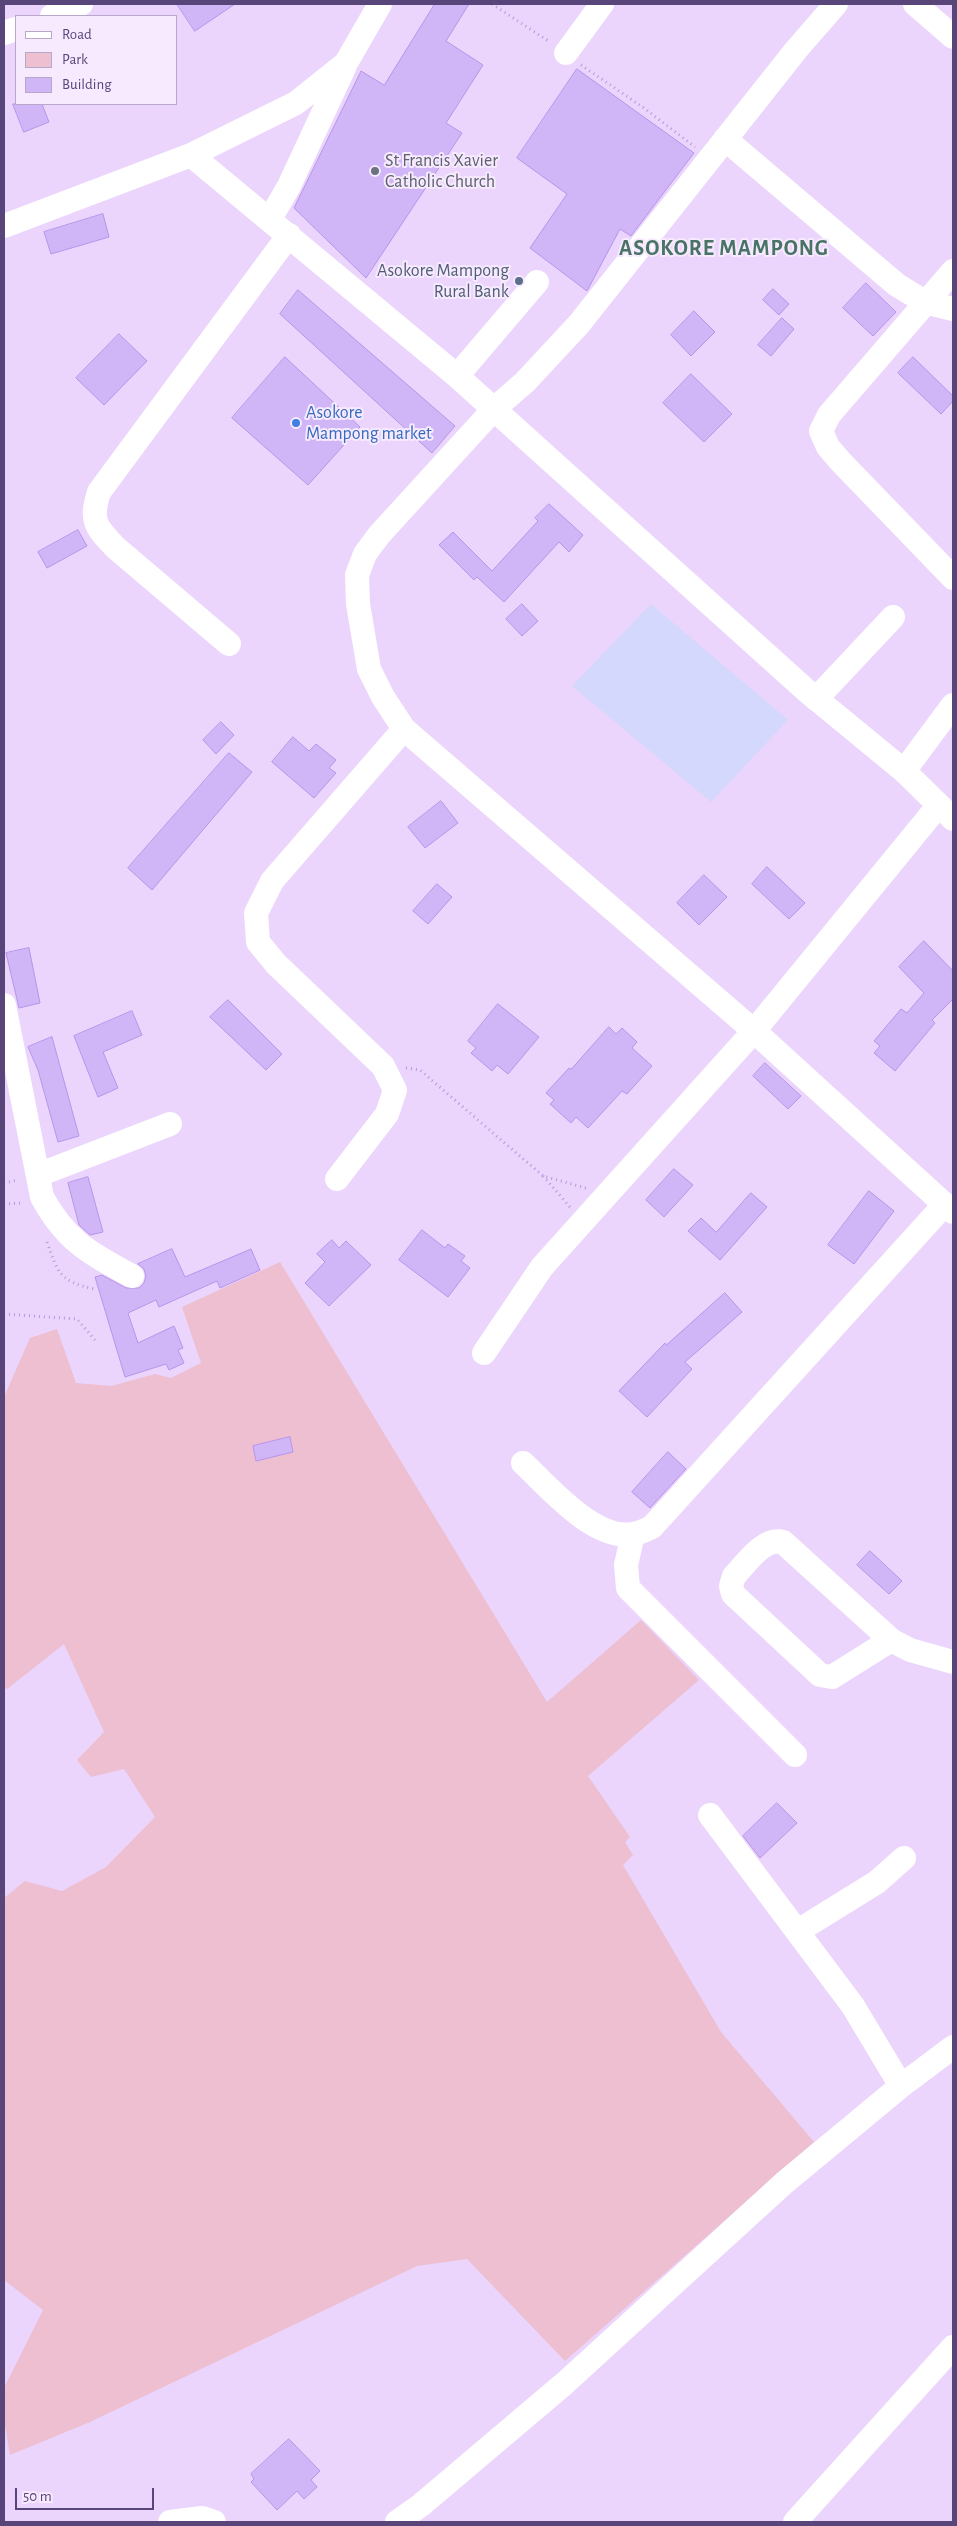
<!DOCTYPE html>
<style>
body{margin:0}
#map{position:relative;width:957px;height:2526px;overflow:hidden;background:#f4e2fe;font-family:"Alegreya Sans",sans-serif}
canvas{display:block}
.frame{position:absolute;inset:0;border:5px solid #584579;pointer-events:none}
.legend{position:absolute;left:15px;top:15px;width:162px;height:90px;box-sizing:border-box;background:#f7eaff;border:1px solid #b7a8c9;margin:0;padding:6px 9px;list-style:none;font-size:15px;color:#584579}
.legend li{display:flex;align-items:center;gap:10px;height:25px}
.legend b{width:25px;border:1px solid #b7a8c9}
.scale{position:absolute;left:15px;top:2488px;width:139px;height:22px;box-sizing:border-box;border:2px solid #584579;border-top:0;padding-left:6px;font-size:15px;line-height:18px;white-space:nowrap;color:#584579;-webkit-text-stroke:4px #f7eaff;paint-order:stroke}
</style>
<div id="map">
<canvas width="957" height="2526"></canvas>
<div class="frame"></div>
<ul class="legend">
<li><b style="height:6px;background:#fff"></b>Road</li>
<li><b style="height:14px;background:#edbfd1"></b>Park</li>
<li><b style="height:14px;background:#d1b6f7"></b>Building</li>
</ul>
<div class="scale">50 m</div>
</div>
<script>
const context = document.querySelector('canvas').getContext('2d');
context.lineJoin = 'round';
function fillPath(path, color) { context.fillStyle = color; context.fill(path, 'evenodd'); }
function strokePath(path, color, width, dash) { context.strokeStyle = color; context.lineWidth = width; context.lineCap = dash ? 'butt' : 'round'; context.setLineDash(dash || []); context.stroke(path); }
function write(font, color, halo, rows, align = 'center') {
  context.font = font + ' "Alegreya Sans",sans-serif'; context.lineWidth = 4; context.setLineDash([]); context.textBaseline = 'middle'; context.strokeStyle = halo; context.fillStyle = color; for (const [text, x, y, turn = 0] of rows) {
    context.save(); context.translate(x, y); context.rotate((+turn || 0) * Math.PI / 180); context.textAlign = isNaN(turn) ? turn : align; if (halo) context.strokeText(text, 0, 0); context.fillText(text, 0, 0); context.restore();
  }
}
const residential = new Path2D(`
 M4 4H953V2522H4ZM16 16H176V104H16Z`);
const medical = new Path2D(`
 M651 604 788 720 711 802 572 686Z`);
const green = new Path2D(`
 M280 1262 547 1702 641 1620 699 1680 588 1776 630 1837 625 1842 633 1855 623 1865 721 2032 814 2142 565 2361 467 2259 417 2266 90 2422 10 2455 4 2419V2388L43 2310 4 2280V1898L25 1881 62 1891 106 1867 155 1817 124 1769 91 1777 77 1760 104 1732 64 1644 7 1689 4 1686V1397L30 1338 57 1329 76 1383 111 1386 155 1374 171 1378 201 1363 182 1307Z`);
const building = new Path2D(`
 M177 4H235L195 31Z
 M435 4H469L446 41 483 65 446 123 462 133 366 278 294 208 361 71 384 85Z
 M577 69 694 153 631 236 620 229 587 291 530 248 567 194 517 158Z
 M13 104H42L49 122 24 132Z
 M103 214 109 237 51 254 44 232Z
 M866 283 896 312 873 336 843 308Z
 M773 289 789 304 779 315 763 300Z
 M298 290 455 426 432 453 280 314Z
 M694 311 715 332 691 356 671 335Z
 M782 318 794 329 771 356 758 345Z
 M119 334 147 361 104 405 76 378Z
 M285 357 360 427 308 485 232 418Z
 M913 357 953 396V401L941 414 898 373Z
 M691 374 732 414 704 442 663 403Z
 M549 504 583 535 569 552 559 542 504 602 477 577 474 580 439 545 453 532 492 571 538 521 535 518Z
 M78 530 87 546 47 568 38 552Z
 M522 604 538 621 522 636 506 619Z
 M221 722 234 735 216 754 203 740Z
 M293 737 309 751 316 744 336 760 329 768 336 773 314 798 272 762Z
 M229 753 252 772 152 890 128 868Z
 M441 801 458 823 425 848 408 827Z
 M767 867 805 903 789 919 752 884Z
 M704 875 727 897 699 925 677 903Z
 M437 884 452 897 428 924 413 911Z
 M924 941 953 971V999L932 1020 935 1023 895 1071 874 1053 880 1046 874 1041 901 1009 907 1013 924 993 899 967Z
 M29 948 40 1003 19 1008 6 953Z
 M228 1000 282 1054 266 1070 210 1017Z
 M498 1004 539 1037 508 1074 497 1065 492 1071 471 1053 476 1048 468 1041Z
 M132 1011 142 1035 103 1052 118 1088 98 1097 74 1036Z
 M609 1027 616 1034 622 1028 637 1042 632 1048 652 1066 627 1094 622 1091 588 1128 576 1117 571 1123 550 1104 554 1100 546 1093 569 1068 571 1069Z
 M52 1037 79 1136 58 1142 38 1070 28 1047Z
 M765 1063 801 1096 788 1109 753 1076Z
 M674 1169 693 1185 664 1217 646 1200Z
 M88 1177 103 1232 90 1235 79 1225 68 1183Z
 M869 1191 894 1211 854 1264 828 1245Z
 M751 1193 767 1207 720 1260 688 1231 701 1218 716 1232Z
 M422 1230 445 1248 448 1244 465 1256 461 1261 470 1268 448 1297 399 1260Z
 M332 1240 339 1248 346 1241 371 1265 329 1306 305 1283 325 1262 317 1254Z
 M172 1249 185 1277 251 1249 260 1270 220 1288 217 1281 159 1307 156 1300 128 1313 138 1343 174 1326 183 1348 178 1350 184 1363 169 1370 166 1364 125 1377 95 1277 102 1275 126 1288H139L144 1283 146 1276 144 1269 138 1264Z
 M725 1293 742 1312 685 1362 692 1369 647 1417 619 1391 665 1343 666 1345Z
 M290 1437 293 1452 256 1461 253 1446Z
 M668 1452 686 1469 650 1508 632 1492Z
 M870 1551 902 1581 889 1594 857 1565Z
 M777 1803 797 1823 760 1858 743 1836Z
 M289 2439 320 2471 311 2480 317 2487 304 2499 297 2491 277 2510 251 2482 254 2479 251 2474Z`);
const path = new Path2D(`
 M492 4 550 42
 M581 65 644 108 695 147
 M406 1068 420 1070 543 1176 586 1188
 M543 1176 570 1207
 M4 1183 18 1180
 M4 1204 23 1203
 M47 1242C58 1274 60 1281 94 1289
 M4 1314 77 1319 95 1340`);
const minor = new Path2D(`
 M836 4 796 50 579 324 525 382 494 409 379 535 365 554 357 575 358 604 369 669 383 697 404 729 754 1031 953 1212
 M915 4 953 37
 M52 16 81 4
 M4 33 16 29
 M566 53 602 4
 M725 139 897 285 925 302 953 309
 M191 155 457 376 808 692 904 771 953 819
 M270 219 289 186 344 68
 M4 226 191 155 296 103 346 63 380 4
 M953 271 829 415 821 431 828 447 841 462 953 578
 M457 376 537 282
 M229 644 116 548C95 526 90 521 99 492L289 235
 M816 699 893 617
 M904 771 953 705
 M4 1005 42 1197C66 1241 89 1253 132 1276
 M38 1175 170 1124
 M337 1179 387 1114 395 1090 383 1066 276 964 258 942 256 913 272 881 404 729
 M484 1353 542 1267 754 1031 938 806
 M523 1463C549 1487 594 1541 633 1534 640 1533 646 1530 652 1527L945 1204
 M633 1534 626 1565 628 1588 795 1755
 M891 1640 832 1677 820 1675 733 1594 731 1586 734 1576C746 1564 763 1537 783 1542L891 1640 910 1650 953 1662
 M710 1815 853 2006 901 2086
 M798 1931 877 1882 904 1858
 M170 2522 202 2518 214 2522
 M397 2522 421 2505 565 2383 784 2183 901 2086 953 2047
 M795 2522 953 2347`);
const markers = [
 [375,171,5,"#6b7280"],
 [519,281,5,"#5c6f8a"],
 [296,423,5,"#3f7fe0"]
];
const worshipNames = [
 ["St Francis Xavier",385,161],
 ["Catholic Church",385,182]
];
const serviceNames = [
 ["Asokore Mampong",509,271],
 ["Rural Bank",509,292]
];
const shopNames = [
 ["Asokore",306,413],
 ["Mampong market",306,434]
];
const districtNames = [
 ["ASOKORE MAMPONG",724,248]
];
fillPath(residential, '#ebd5fc');
fillPath(medical, '#d4d8fd');
fillPath(green, '#edbfd1');
fillPath(building, '#d1b6f7');
strokePath(building, '#b795eb', 1);
strokePath(path, '#b499dc', 3, [1, 4]);
strokePath(minor, '#fff', 24);
for (const [x, y, r, color] of markers) { const dot = new Path2D(); dot.arc(x, y, r, 0, 2 * Math.PI); context.fillStyle = color; context.fill(dot); strokePath(dot, '#f7eaff', 2); }
write('18px', '#5b616d', '#f7eaff', worshipNames, 'left');
write('18px', '#4e5e75', '#f7eaff', serviceNames, 'right');
write('18px', '#366cbe', '#f7eaff', shopNames, 'left');
context.letterSpacing = '1px';
write('bold 22px', '#487365', '#f7eaff', districtNames);
context.letterSpacing = '0px';
</script>
